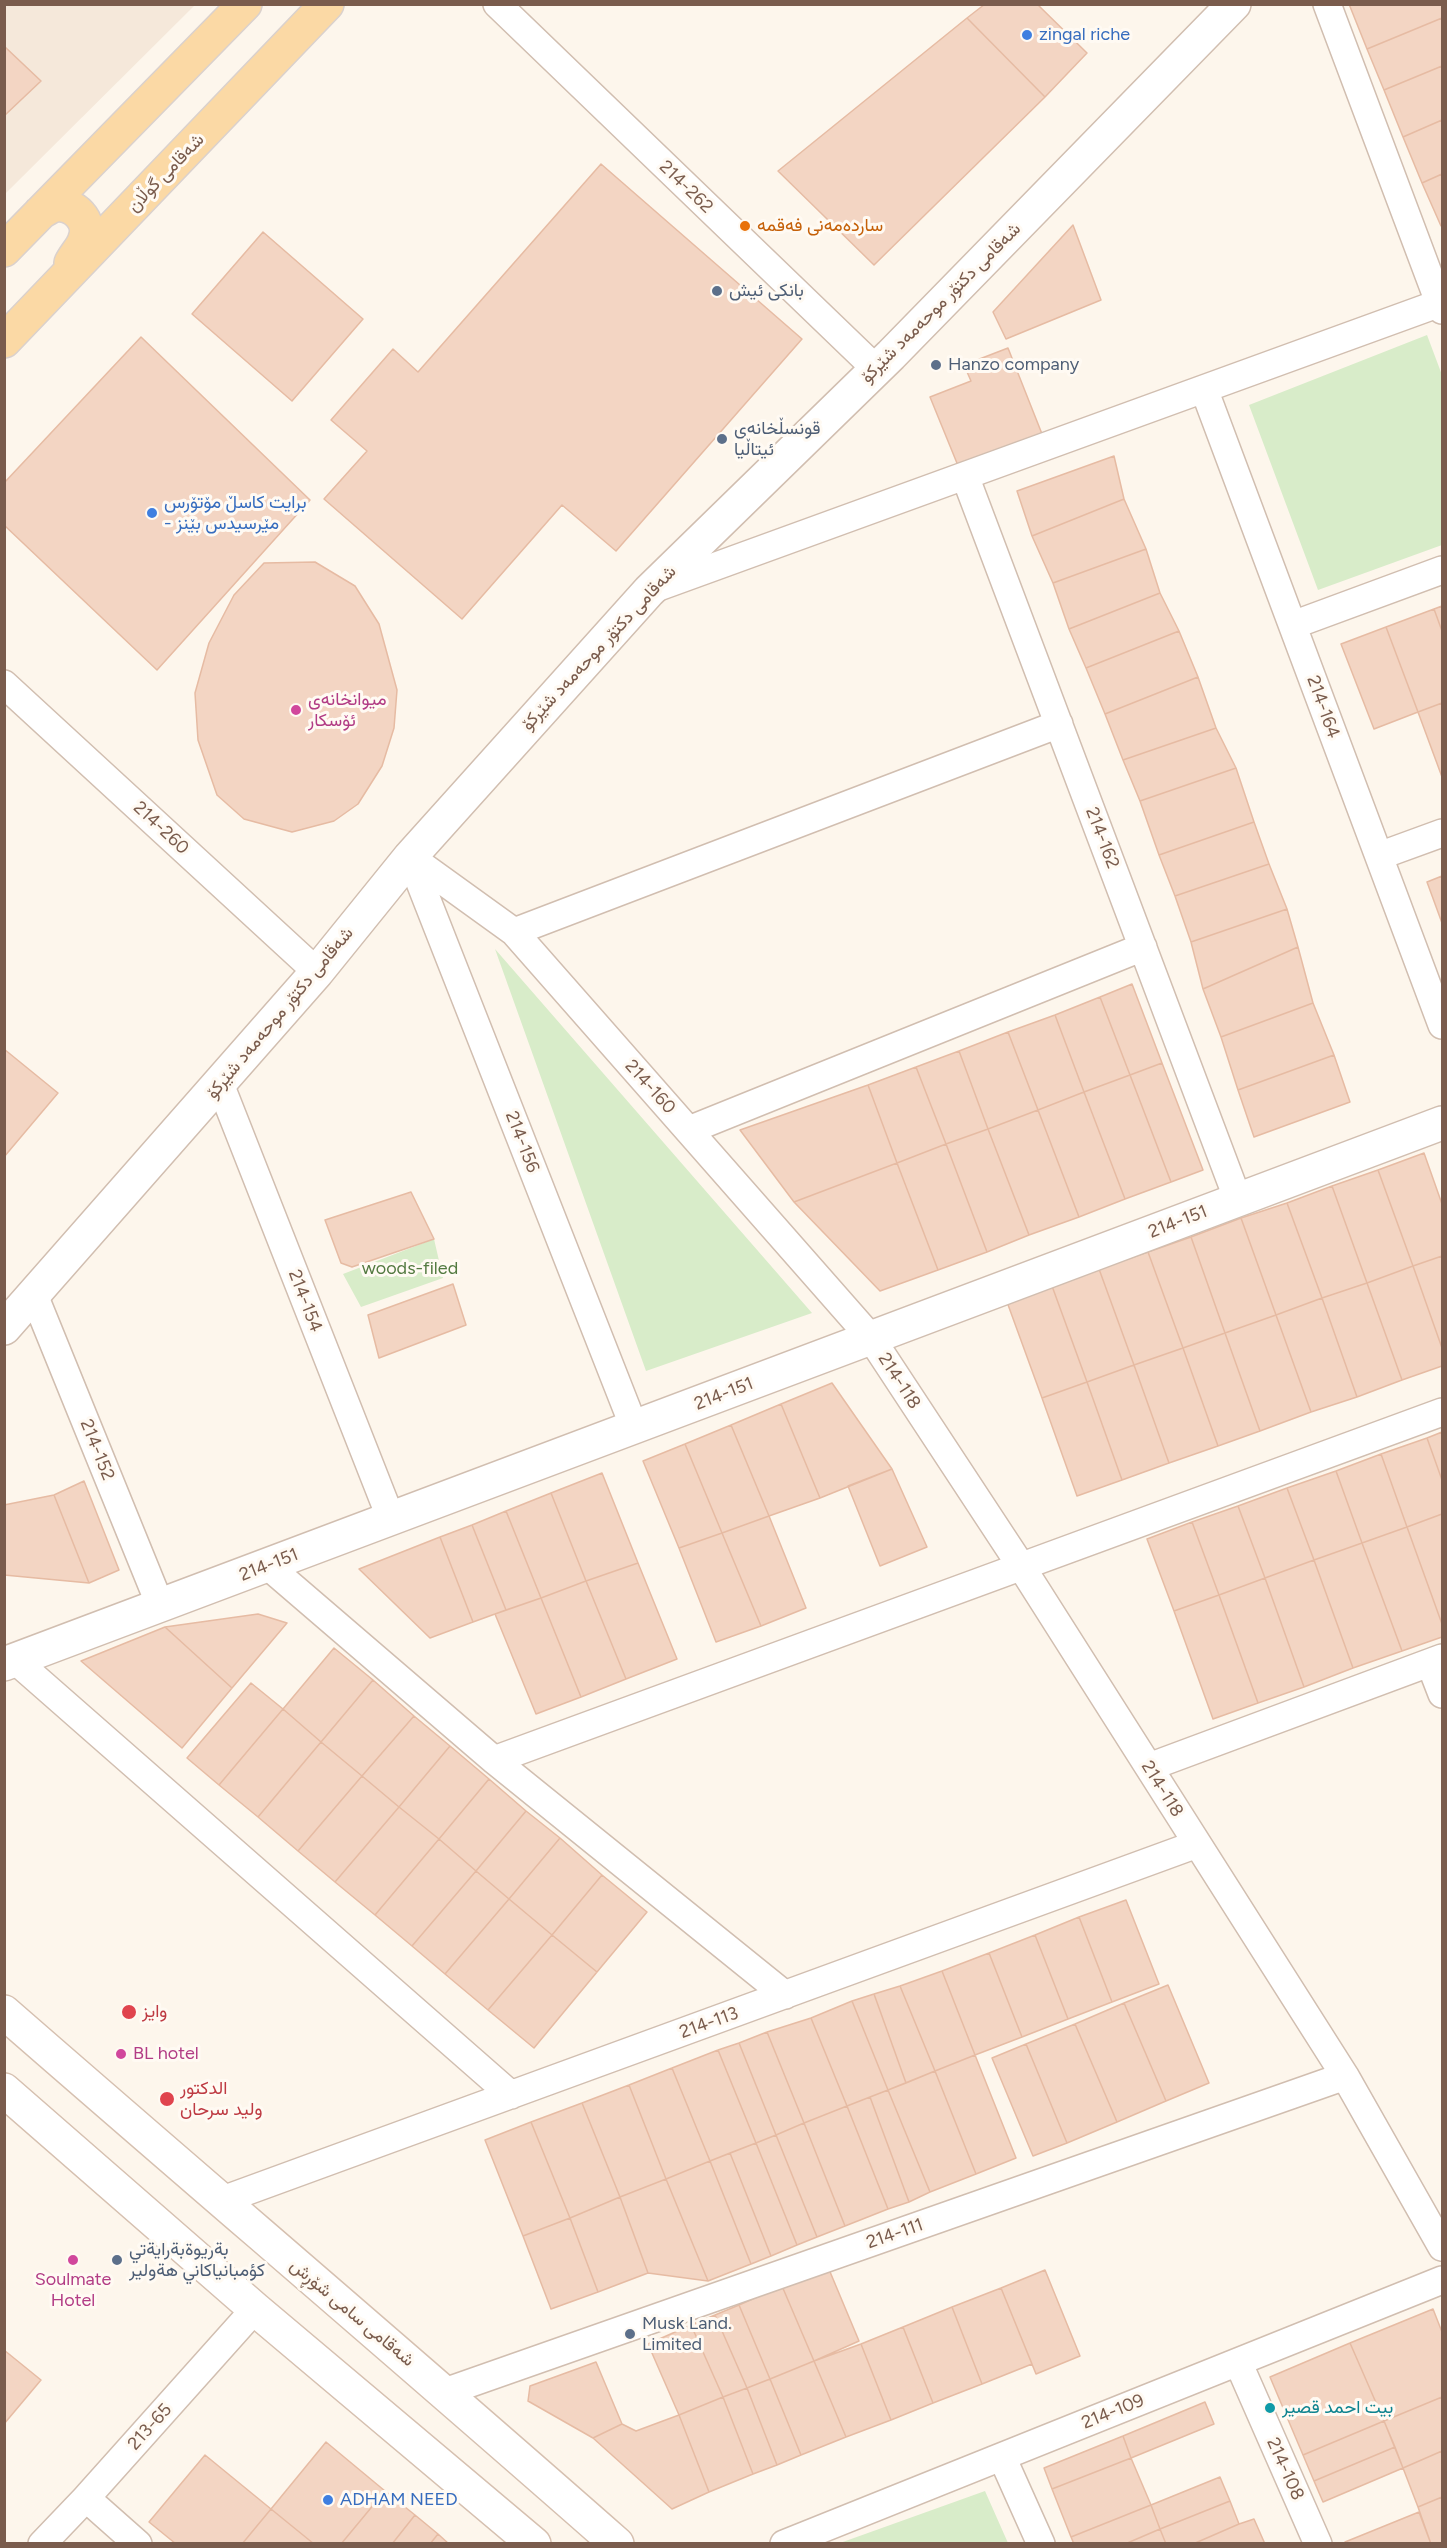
<!DOCTYPE html>
<meta charset="utf-8">
<style>
body{margin:0}
#map{position:relative;width:1447px;height:2548px;overflow:hidden;background:#fdf6ec;font-family:Figtree,sans-serif}
canvas{display:block}
.frame{position:absolute;inset:0;border:6px solid #7a5c4d;pointer-events:none}
</style>
<div id="map">
<canvas width="1447" height="2548"></canvas>
<div class="frame"></div>
</div>
<script>
const context = document.querySelector('canvas').getContext('2d');
context.lineJoin = 'round';
function fillPath(path, color) { context.fillStyle = color; context.fill(path, 'evenodd'); }
function strokePath(path, color, width, dash) { context.strokeStyle = color; context.lineWidth = width; context.lineCap = dash ? 'butt' : 'round'; context.setLineDash(dash || []); context.stroke(path); }
function write(font, color, halo, rows, align = 'center') {
  context.font = font + ' Figtree,Vazirmatn,sans-serif'; context.lineWidth = 6; context.setLineDash([]); context.textBaseline = 'middle'; context.strokeStyle = halo; context.fillStyle = color; for (const [text, x, y, turn = 0] of rows) {
    context.save(); context.translate(x, y); context.rotate((+turn || 0) * Math.PI / 180); context.textAlign = isNaN(turn) ? turn : align; if (halo) context.strokeText(text, 0, 0); context.fillText(text, 0, 0); context.restore();
  }
}
const residential = new Path2D(`
 M5 5H195L5 194Z`);
const green = new Path2D(`
 M1427 335 1442 375V545L1318 590 1249 405Z
 M495 949 812 1313 646 1371Z
 M434 1239 443 1278 361 1307 343 1274Z
 M985 2491 1008 2543H840Z`);
const building = new Path2D(`
 M985 4H1037L1087 53 1045 97 967 18Z
 M1349 4H1442V18L1367 49Z
 M967 18 1045 97 874 265 778 171Z
 M1442 18V66L1384 90 1367 49Z
 M4 46 41 81 4 116Z
 M1442 66V120L1403 137 1384 90Z
 M1442 120V174L1422 183 1403 137Z
 M601 164 802 339 616 551 562 505 462 619 324 499 367 451 331 420 393 349 418 372Z
 M1442 174V226H1441L1422 183Z
 M1073 225 1101 300 1006 339 993 312Z
 M263 232 363 319 292 401 192 314Z
 M141 337 310 500 157 670 4 525V483Z
 M1008 348 1044 439 961 473 930 397 971 381 964 365Z
 M1114 456 1124 499 1032 536 1017 491Z
 M1124 499 1146 549 1053 583 1032 536Z
 M1146 549 1160 593 1069 629 1053 583Z
 M315 562 355 586 379 624 397 690 394 728 382 766 358 804 334 821 292 832 244 819 217 795 198 740 195 693 209 643 234 595 264 563Z
 M1160 593 1179 631 1086 668 1069 629Z
 M1442 606V631L1434 609Z
 M1434 609 1442 631V703L1418 712 1386 627Z
 M1386 627 1418 712 1374 729 1341 644Z
 M1179 631 1198 677 1105 714 1086 668Z
 M1198 677 1216 728 1123 760 1105 714Z
 M1442 703V777L1418 712Z
 M1216 728 1236 768 1140 801 1123 760Z
 M1236 768 1254 822 1159 855 1140 801Z
 M1254 822 1269 864 1175 896 1159 855Z
 M1269 864 1287 909 1191 942 1175 896Z
 M1442 876V923L1427 882Z
 M1287 909 1298 947 1203 989 1191 942Z
 M1298 947 1313 1003 1221 1037 1203 989Z
 M1132 984 1162 1063 1130 1075 1100 997Z
 M1100 997 1130 1075 1084 1092 1055 1015Z
 M1313 1003 1334 1055 1238 1090 1221 1037Z
 M1055 1015 1084 1092 1038 1110 1008 1032Z
 M1008 1032 1038 1110 988 1129 959 1051Z
 M4 1049 58 1093 4 1157Z
 M959 1051 988 1129 946 1144 916 1067Z
 M1334 1055 1350 1102 1254 1137 1238 1090Z
 M1162 1063 1203 1170 1171 1182 1130 1075Z
 M916 1067 946 1144 897 1163 868 1085Z
 M1130 1075 1171 1182 1125 1199 1084 1092Z
 M868 1085 897 1163 794 1202 740 1130Z
 M1084 1092 1125 1199 1079 1217 1038 1110Z
 M1038 1110 1079 1217 1029 1235 988 1129Z
 M988 1129 1029 1235 987 1252 946 1144Z
 M946 1144 987 1252 938 1270 897 1163Z
 M1424 1153 1442 1204V1256L1413 1266 1378 1170Z
 M897 1163 938 1270 880 1291 794 1202Z
 M1378 1170 1413 1266 1367 1283 1332 1186Z
 M1332 1186 1367 1283 1322 1298 1287 1203Z
 M411 1192 434 1239 352 1267 341 1263 325 1220Z
 M1287 1203 1322 1298 1276 1315 1241 1218Z
 M1241 1218 1276 1315 1225 1333 1191 1237Z
 M1191 1237 1225 1333 1183 1348 1148 1252Z
 M1148 1252 1183 1348 1134 1365 1099 1269Z
 M1442 1256V1348L1413 1266Z
 M1413 1266 1442 1348V1366L1402 1380 1367 1283Z
 M1099 1269 1134 1365 1087 1382 1052 1286Z
 M1367 1283 1402 1380 1357 1397 1322 1298Z
 M453 1284 466 1325 379 1358 368 1315Z
 M1052 1286 1087 1382 1042 1398 1007 1302Z
 M1322 1298 1357 1397 1311 1412 1276 1315Z
 M1276 1315 1311 1412 1260 1431 1225 1333Z
 M1225 1333 1260 1431 1218 1446 1183 1348Z
 M1183 1348 1218 1446 1169 1463 1134 1365Z
 M1134 1365 1169 1463 1122 1480 1087 1382Z
 M1087 1382 1122 1480 1077 1496 1042 1398Z
 M832 1383 892 1469 820 1498 781 1404Z
 M781 1404 820 1498 769 1516 731 1425Z
 M731 1425 769 1516 722 1533 685 1444Z
 M1442 1432V1480L1427 1438Z
 M1427 1438 1442 1480V1514L1407 1527 1381 1454Z
 M685 1444 722 1533 679 1548 643 1461Z
 M1381 1454 1407 1527 1362 1543 1336 1471Z
 M892 1469 927 1547 880 1566 848 1486Z
 M1336 1471 1362 1543 1314 1560 1287 1488Z
 M602 1473 638 1563 586 1581 551 1493Z
 M84 1481 119 1570 89 1583 54 1495Z
 M1287 1488 1314 1560 1265 1578 1238 1506Z
 M551 1493 586 1581 541 1598 506 1511Z
 M54 1495 89 1583 4 1575V1505Z
 M1238 1506 1265 1578 1219 1595 1192 1522Z
 M506 1511 541 1598 506 1610 472 1525Z
 M1442 1514V1624L1407 1527Z
 M769 1516 806 1608 761 1626 722 1533Z
 M1192 1522 1219 1595 1174 1611 1147 1539Z
 M472 1525 506 1610 473 1622 440 1537Z
 M1407 1527 1442 1624V1637L1402 1651 1362 1543Z
 M722 1533 761 1626 716 1642 679 1548Z
 M440 1537 473 1622 430 1638 359 1569Z
 M1362 1543 1402 1651 1353 1668 1314 1560Z
 M1314 1560 1353 1668 1304 1687 1265 1578Z
 M638 1563 677 1659 626 1679 586 1581Z
 M1265 1578 1304 1687 1258 1703 1219 1595Z
 M586 1581 626 1679 581 1697 541 1598Z
 M1219 1595 1258 1703 1213 1719 1174 1611Z
 M541 1598 581 1697 536 1714 495 1614Z
 M258 1614 287 1623 232 1688 165 1627Z
 M165 1627 232 1688 182 1748 81 1661Z
 M334 1648 373 1680 321 1742 283 1709Z
 M373 1680 414 1716 362 1776 321 1742Z
 M251 1683 283 1709 219 1785 187 1758Z
 M283 1709 321 1742 258 1817 219 1785Z
 M414 1716 450 1746 399 1807 362 1776Z
 M321 1742 362 1776 298 1851 258 1817Z
 M450 1746 489 1779 439 1839 399 1807Z
 M362 1776 399 1807 335 1882 298 1851Z
 M489 1779 526 1811 476 1871 439 1839Z
 M399 1807 439 1839 375 1915 335 1882Z
 M526 1811 560 1838 509 1899 476 1871Z
 M560 1838 602 1875 552 1935 509 1899Z
 M439 1839 476 1871 412 1946 375 1915Z
 M476 1871 509 1899 445 1974 412 1946Z
 M602 1875 647 1912 597 1972 552 1935Z
 M509 1899 552 1935 488 2010 445 1974Z
 M1126 1900 1159 1984 1112 2002 1079 1917Z
 M1079 1917 1112 2002 1068 2019 1035 1935Z
 M552 1935 597 1972 534 2048 488 2010Z
 M1035 1935 1068 2019 1022 2037 989 1953Z
 M989 1953 1022 2037 975 2055 942 1971Z
 M942 1971 975 2055 935 2071 900 1986Z
 M1168 1985 1209 2083 1166 2101 1124 2003Z
 M900 1986 935 2071 906 2083 874 1994Z
 M874 1994 906 2083 888 2090 852 2001Z
 M852 2001 888 2090 847 2106 811 2018Z
 M1124 2003 1166 2101 1117 2122 1075 2024Z
 M811 2018 847 2106 804 2123 767 2032Z
 M1075 2024 1117 2122 1067 2143 1026 2044Z
 M767 2032 804 2123 776 2135 739 2043Z
 M739 2043 776 2135 756 2143 718 2050Z
 M1026 2044 1067 2143 1033 2156 992 2058Z
 M718 2050 756 2143 710 2161 672 2068Z
 M975 2055 1016 2158 976 2174 935 2071Z
 M672 2068 710 2161 666 2179 629 2085Z
 M935 2071 976 2174 930 2192 888 2090Z
 M629 2085 666 2179 620 2197 582 2103Z
 M888 2090 930 2192 909 2202 870 2097Z
 M870 2097 909 2202 888 2209 847 2106Z
 M582 2103 620 2197 570 2218 531 2122Z
 M847 2106 888 2209 845 2226 804 2123Z
 M531 2122 570 2218 523 2236 485 2140Z
 M804 2123 845 2226 817 2237 776 2135Z
 M776 2135 817 2237 797 2245 756 2143Z
 M756 2143 797 2245 771 2256 730 2153Z
 M730 2153 771 2256 751 2264 710 2161Z
 M710 2161 751 2264 708 2281 666 2179Z
 M666 2179 708 2281 648 2273 620 2197Z
 M620 2197 648 2273 598 2292 570 2218Z
 M570 2218 598 2292 551 2309 523 2236Z
 M828 2267 859 2341 814 2361 782 2286Z
 M1045 2270 1080 2356 1036 2374 1001 2288Z
 M782 2286 814 2361 770 2379 739 2305Z
 M1001 2288 1032 2364 982 2384 952 2307Z
 M739 2305 770 2379 747 2388 715 2315Z
 M952 2307 982 2384 933 2403 903 2327Z
 M1433 2309 1442 2332V2397L1384 2421 1350 2343Z
 M715 2315 747 2388 723 2397 691 2325Z
 M691 2325 723 2397 679 2415 648 2344Z
 M903 2327 933 2403 891 2420 861 2344Z
 M1350 2343 1384 2421 1303 2455 1270 2377Z
 M861 2344 891 2420 846 2437 814 2361Z
 M4 2350 41 2380 4 2424Z
 M814 2361 846 2437 801 2455 770 2379Z
 M596 2362 622 2424 593 2438 528 2401 530 2386Z
 M770 2379 801 2455 777 2465 747 2388Z
 M747 2388 777 2465 753 2474 723 2397Z
 M723 2397 753 2474 709 2492 679 2415Z
 M1442 2397V2451L1403 2468 1384 2421Z
 M1205 2402 1214 2424 1131 2458 1123 2436Z
 M679 2415 709 2492 672 2509 593 2438 622 2424 636 2431Z
 M1384 2421 1395 2447 1314 2481 1303 2455Z
 M1123 2436 1131 2458 1052 2489 1044 2468Z
 M326 2442 385 2491 341 2544H314L271 2509Z
 M1395 2447 1403 2468 1323 2502 1314 2481Z
 M1442 2451V2497L1418 2507 1403 2468Z
 M205 2455 271 2509 242 2544H176L149 2522Z
 M1131 2458 1151 2505 1071 2537 1052 2489Z
 M1220 2477 1230 2501 1160 2529 1151 2505Z
 M385 2491 415 2515 392 2544H341Z
 M1442 2497V2544H1431L1418 2507Z
 M1230 2501 1239 2524 1193 2544H1166L1160 2529Z
 M1151 2505 1160 2529 1125 2544H1074L1071 2537Z
 M271 2509 314 2544H242Z
 M1419 2512 1431 2544H1345V2542Z
 M415 2515 438 2534 430 2544H392Z
 M1254 2519 1265 2544H1193L1239 2524Z
 M1160 2529 1166 2544H1125Z
 M438 2534 449 2544H430Z`);
const minor = new Path2D(`
 M497 4 876 369
 M1327 4 1442 310
 M1204 389 1442 1025
 M965 476 1238 1200
 M653 589 1440 303
 M1293 625 1442 570
 M4 684 317 972
 M1379 856 1442 833
 M410 857 514 932 871 1338 1021 1566 1345 2076 1442 2247
 M410 857 634 1427
 M514 932 1059 724
 M220 1084 391 1519
 M689 1130 1143 947
 M34 1295 160 1605
 M267 1565 494 1760 785 1995
 M15 1660 511 2095
 M1430 1663 1442 1694
 M494 1760 1442 1412
 M1149 1767 1442 1658
 M220 2201 1197 1844
 M1238 2362 1318 2544
 M445 2392 1345 2076
 M1002 2457 1041 2544
 M86 2498 138 2544
 M42 2544 86 2498 255 2309
 M784 2544 1442 2280`);
const tertiary = new Path2D(`
 M4 1328 317 972 410 857 649 591 891 355 1234 4
 M4 1664 1442 1123`);
const secondary = new Path2D(`
 M4 2012C208 2190 414 2365 617 2544
 M4 2090 255 2309 534 2544`);
const primary = new Path2D(`
 M40 213C45 210 50 206 56 205 74 203 92 221 85 239 83 247 75 255 71 263
 M4 250 245 4
 M4 341 327 4`);
const markers = [
 [1027,35,6,"#3f7fe0"],
 [745,226,6,"#e8710a"],
 [717,291,6,"#5c6f8a"],
 [936,365,6,"#5c6f8a"],
 [722,439,6,"#5c6f8a"],
 [152,513,6,"#3f7fe0"],
 [296,710,6,"#d1479c"],
 [129,2012,8,"#e0444e"],
 [121,2054,6,"#d1479c"],
 [167,2099,8,"#e0444e"],
 [73,2260,6,"#d1479c"],
 [117,2260,6,"#5c6f8a"],
 [630,2334,6,"#5c6f8a"],
 [1270,2408,6,"#0f9aa8"],
 [328,2500,6,"#3f7fe0"]
];
const shopNames = [
 ["zingal riche",1039,35],
 ["برایت کاسڵ مۆتۆرس",164,503],
 ["- مێرسیدس بێنز",164,524],
 ["ADHAM NEED",340,2500]
];
const streetNames = [
 ["شەقامی گوڵان",166,173,-46],
 ["214-262",686,187,44],
 ["شەقامی دکتۆر موحەمەد شێرکۆ",941,303,-45],
 ["شەقامی دکتۆر موحەمەد شێرکۆ",599,648,-47],
 ["214-164",1323,707,70],
 ["214-260",161,828,43],
 ["214-162",1102,838,69],
 ["شەقامی دکتۆر موحەمەد شێرکۆ",280,1013,-50],
 ["214-160",650,1087,48],
 ["214-156",522,1142,69],
 ["214-151",1178,1222,-21],
 ["214-154",305,1301,69],
 ["214-118",899,1381,57],
 ["214-151",724,1394,-21],
 ["214-152",97,1450,68],
 ["214-151",269,1565,-21],
 ["214-118",1162,1789,58],
 ["214-113",709,2023,-20],
 ["214-111",895,2234,-19],
 ["شەقامی سامی شۆڕش",352,2313,40],
 ["214-109",1113,2412,-22],
 ["213-65",150,2427,-48],
 ["214-108",1285,2469,66]
];
const foodNames = [
 ["ساردەمەنی فەقمە",757,226]
];
const serviceNames = [
 ["بانکی ئیش",729,291],
 ["Hanzo company",948,365],
 ["قونسڵخانەی",734,429],
 ["ئیتاڵیا",734,450],
 ["بةريوةبةرايةتي",129,2250],
 ["كؤمبانياكاني هةولير",129,2271],
 ["Musk Land.",642,2324],
 ["Limited",642,2345]
];
const hotelNames = [
 ["میوانخانەی",308,700],
 ["ئۆسکار",308,721],
 ["BL hotel",133,2054],
 ["Soulmate",73,2280,"center"],
 ["Hotel",73,2301,"center"]
];
const parkNames = [
 ["woods-filed",410,1269]
];
const healthNames = [
 ["وايز",142,2012],
 ["الدكتور",180,2089],
 ["وليد سرحان",180,2110]
];
const cultureNames = [
 ["بيت احمد قصير",1282,2408]
];
fillPath(residential, '#f5e8da');
fillPath(green, '#d8ecc9');
fillPath(building, '#f3d5c3');
strokePath(building, '#e6bba3', 1.5);
strokePath(minor, '#d1beb0', 30);
strokePath(tertiary, '#d1beb0', 36);
strokePath(secondary, '#d6c0b0', 36);
strokePath(primary, '#dad1cd', 36);
strokePath(minor, '#fff', 27);
strokePath(tertiary, '#fff', 33);
strokePath(secondary, '#fff', 33);
strokePath(primary, '#fbd9a5', 33);
for (const [x, y, r, color] of markers) { const dot = new Path2D(); dot.arc(x, y, r, 0, 2 * Math.PI); context.fillStyle = color; context.fill(dot); strokePath(dot, '#fffaf3', 2); }
write('18px', '#366cbe', '#fffaf3', shopNames, 'left');
write('18px', '#7a5c4d', '#fffaf3', streetNames);
write('18px', '#c56008', '#fffaf3', foodNames, 'left');
write('18px', '#4e5e75', '#fffaf3', serviceNames, 'left');
write('18px', '#b23c85', '#fffaf3', hotelNames, 'left');
write('18px', '#537a41', '#fffaf3', parkNames);
write('18px', '#be3a42', '#fffaf3', healthNames, 'left');
write('18px', '#0d838f', '#fffaf3', cultureNames, 'left');
</script>
